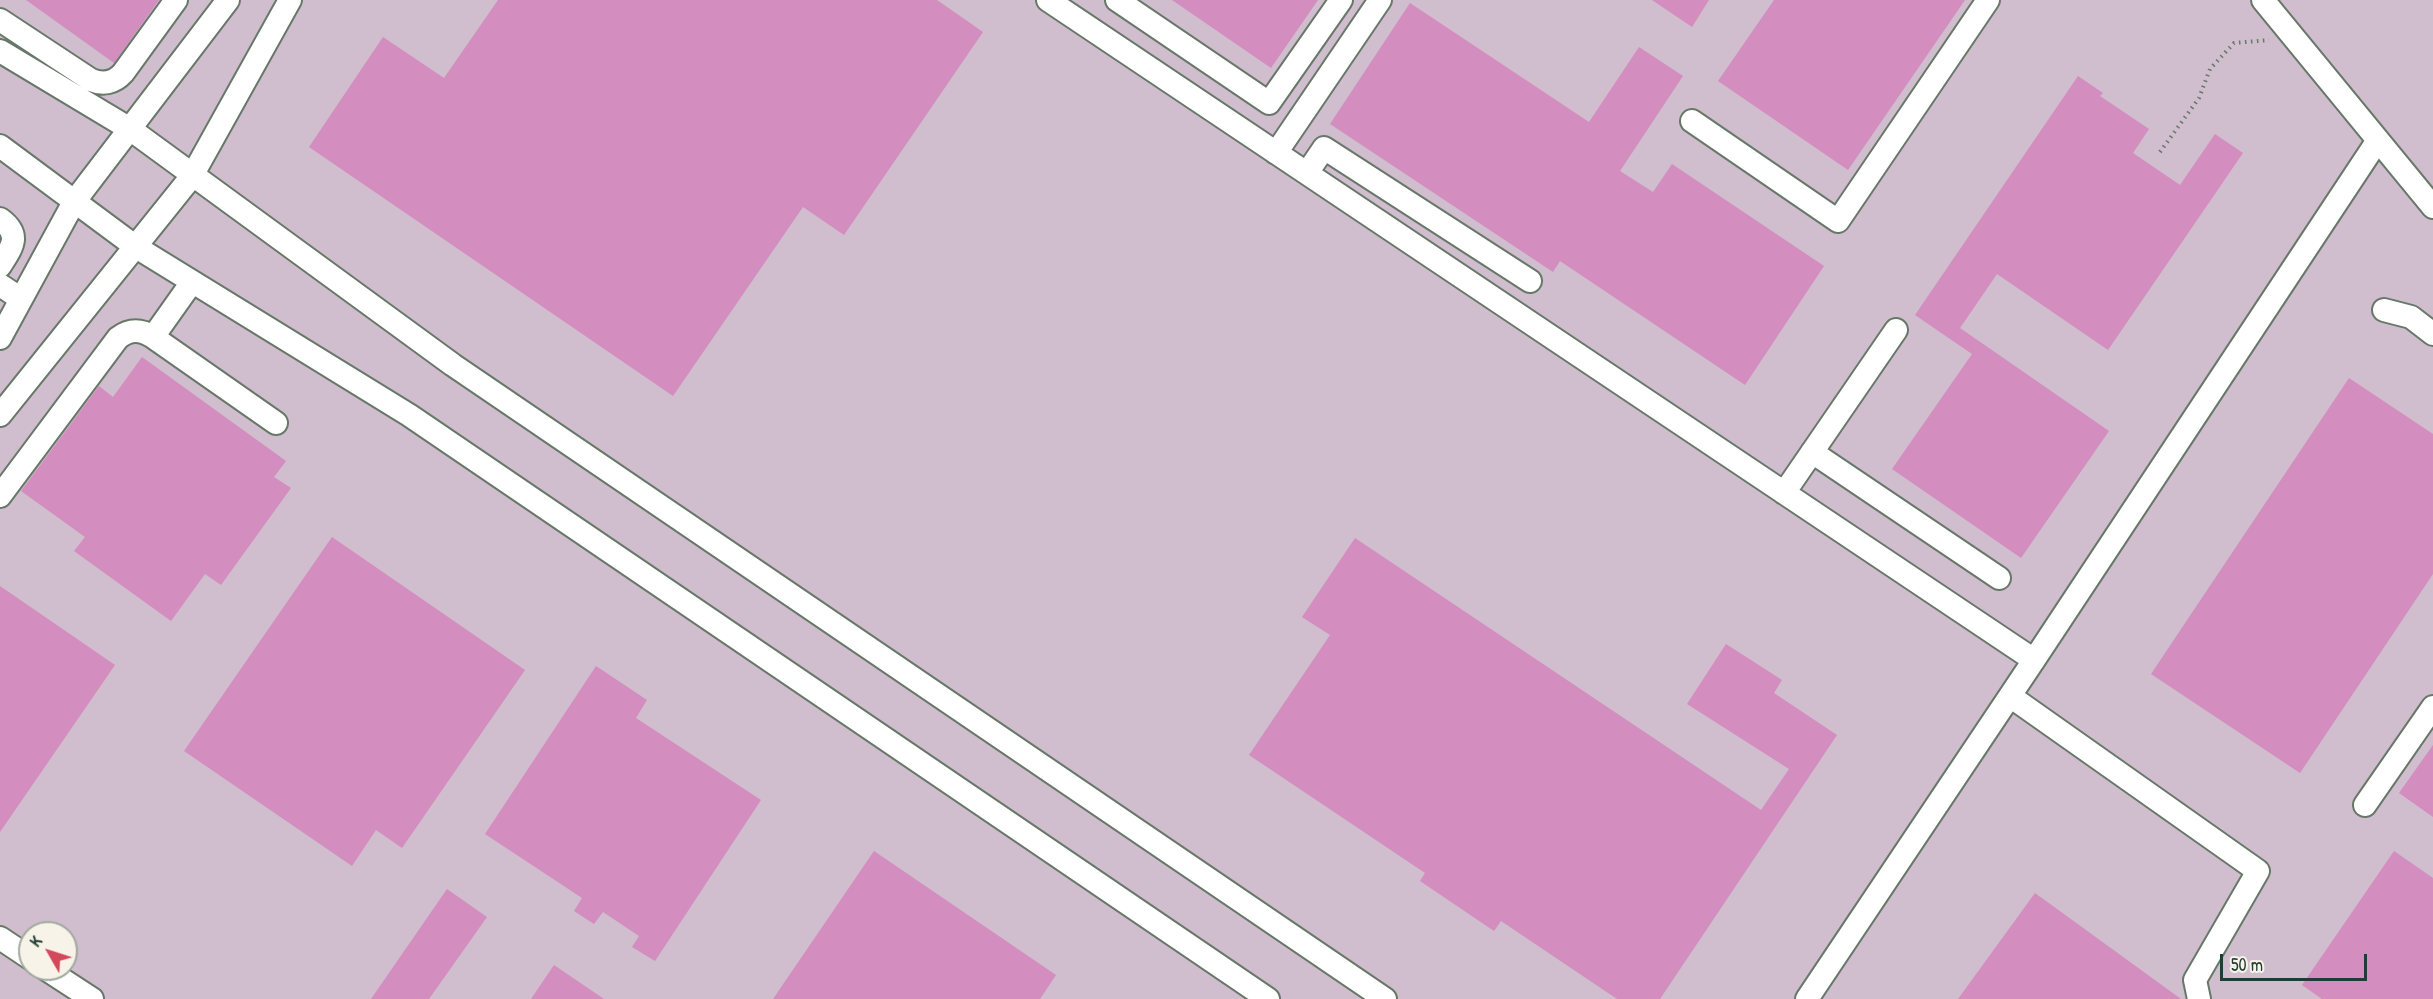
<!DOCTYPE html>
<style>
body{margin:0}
#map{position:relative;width:2433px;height:999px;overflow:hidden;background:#ede5c9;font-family:"Patrick Hand",sans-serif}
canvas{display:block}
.north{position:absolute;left:18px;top:921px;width:60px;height:60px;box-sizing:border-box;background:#f7f3e8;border:2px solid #a1aaa0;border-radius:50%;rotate:309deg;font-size:16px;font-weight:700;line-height:24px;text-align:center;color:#1f3d34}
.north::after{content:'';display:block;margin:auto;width:21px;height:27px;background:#d1495b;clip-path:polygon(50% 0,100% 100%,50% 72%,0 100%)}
.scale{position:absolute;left:2220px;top:954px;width:147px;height:27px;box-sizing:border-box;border:3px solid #1f3d34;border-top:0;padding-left:8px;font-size:18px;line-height:21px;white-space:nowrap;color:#1f3d34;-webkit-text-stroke:4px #f7f3e8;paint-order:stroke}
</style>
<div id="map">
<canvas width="2433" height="999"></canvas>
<div class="north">K</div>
<div class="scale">50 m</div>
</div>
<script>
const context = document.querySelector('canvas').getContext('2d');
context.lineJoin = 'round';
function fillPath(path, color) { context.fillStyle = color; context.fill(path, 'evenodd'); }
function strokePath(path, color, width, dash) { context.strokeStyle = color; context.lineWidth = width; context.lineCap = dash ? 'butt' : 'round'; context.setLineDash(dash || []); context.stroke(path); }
const industrial = new Path2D(`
 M0 0H2433V999H0ZM30 933H66V969H30Z`);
const building = new Path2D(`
 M26 0H159L114 63Z
 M498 0H937L983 32 844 235 803 207 673 396 309 147 383 37 444 78Z
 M1172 0H1318L1271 68Z
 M1652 0H1709L1692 27Z
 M1774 0H1965L1848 170 1718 81Z
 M1410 3 1589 122 1639 47 1683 76 1620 171 1653 192 1672 164 1824 266 1745 385 1560 261 1553 272 1330 124Z
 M2078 76 2103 93 2100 96 2149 129 2133 153 2180 185 2215 134 2243 153 2108 350 1997 274 1960 328 2109 431 2021 558 1892 469 1972 354 1915 315Z
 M142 357 286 461 274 477 291 488 221 585 205 574 171 621 74 551 85 537 21 491 99 386 113 397Z
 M2349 378 2433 434V574L2300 773 2151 674Z
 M332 537 525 670 402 848 376 830 352 866 184 751Z
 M1355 538 1761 810 1789 769 1687 704 1726 644 1782 680 1774 693 1837 735 1660 999H1617L1501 921 1494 931 1420 881 1425 873 1249 755 1330 635 1302 617Z
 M0 586 115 665 0 832Z
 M596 666 647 700 636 718 761 800 655 961 632 947 639 936 603 912 594 924 574 911 582 898 485 834Z
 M2433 745V817L2399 793Z
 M874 851 1056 975 1040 999H773Z
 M2394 851 2433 878V999H2322L2302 985Z
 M447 889 487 917 429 999H371Z
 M2035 893 2181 999H1958Z
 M554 965 604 999H531Z`);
const path = new Path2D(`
 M2160 152 2199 98 2210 69 2234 43 2269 40`);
const minor = new Path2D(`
 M1048 0 2034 660
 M1117 0 1269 103 1341 0
 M2263 0 2433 207
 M0 20 91 80C103 85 114 83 123 73L176 0
 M0 51 130 129 453 365 1385 999
 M1692 121 1838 221 1988 0
 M0 146 136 247 409 415 1268 999
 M1276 153 1380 0
 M1307 173 1324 148 1530 281
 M0 219C22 235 12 247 0 266
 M0 285 21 299
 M2384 310 2411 317 2433 334
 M153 337 192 282
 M0 338 74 202 228 0
 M0 415 192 176 290 0
 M1812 452 1999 578
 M1784 493 1896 330
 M0 496 118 338C130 329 140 329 153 337L276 423
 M2010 696 2258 871 2195 980 2199 999
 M2365 805 2433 707
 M0 938 30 958
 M46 969 92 999
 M1807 999 2034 660 2378 140`);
fillPath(industrial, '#d0bdce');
fillPath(building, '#d38dbe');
strokePath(minor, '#677868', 26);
strokePath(path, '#677868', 4, [1.5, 4.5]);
strokePath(minor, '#fff', 22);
</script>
